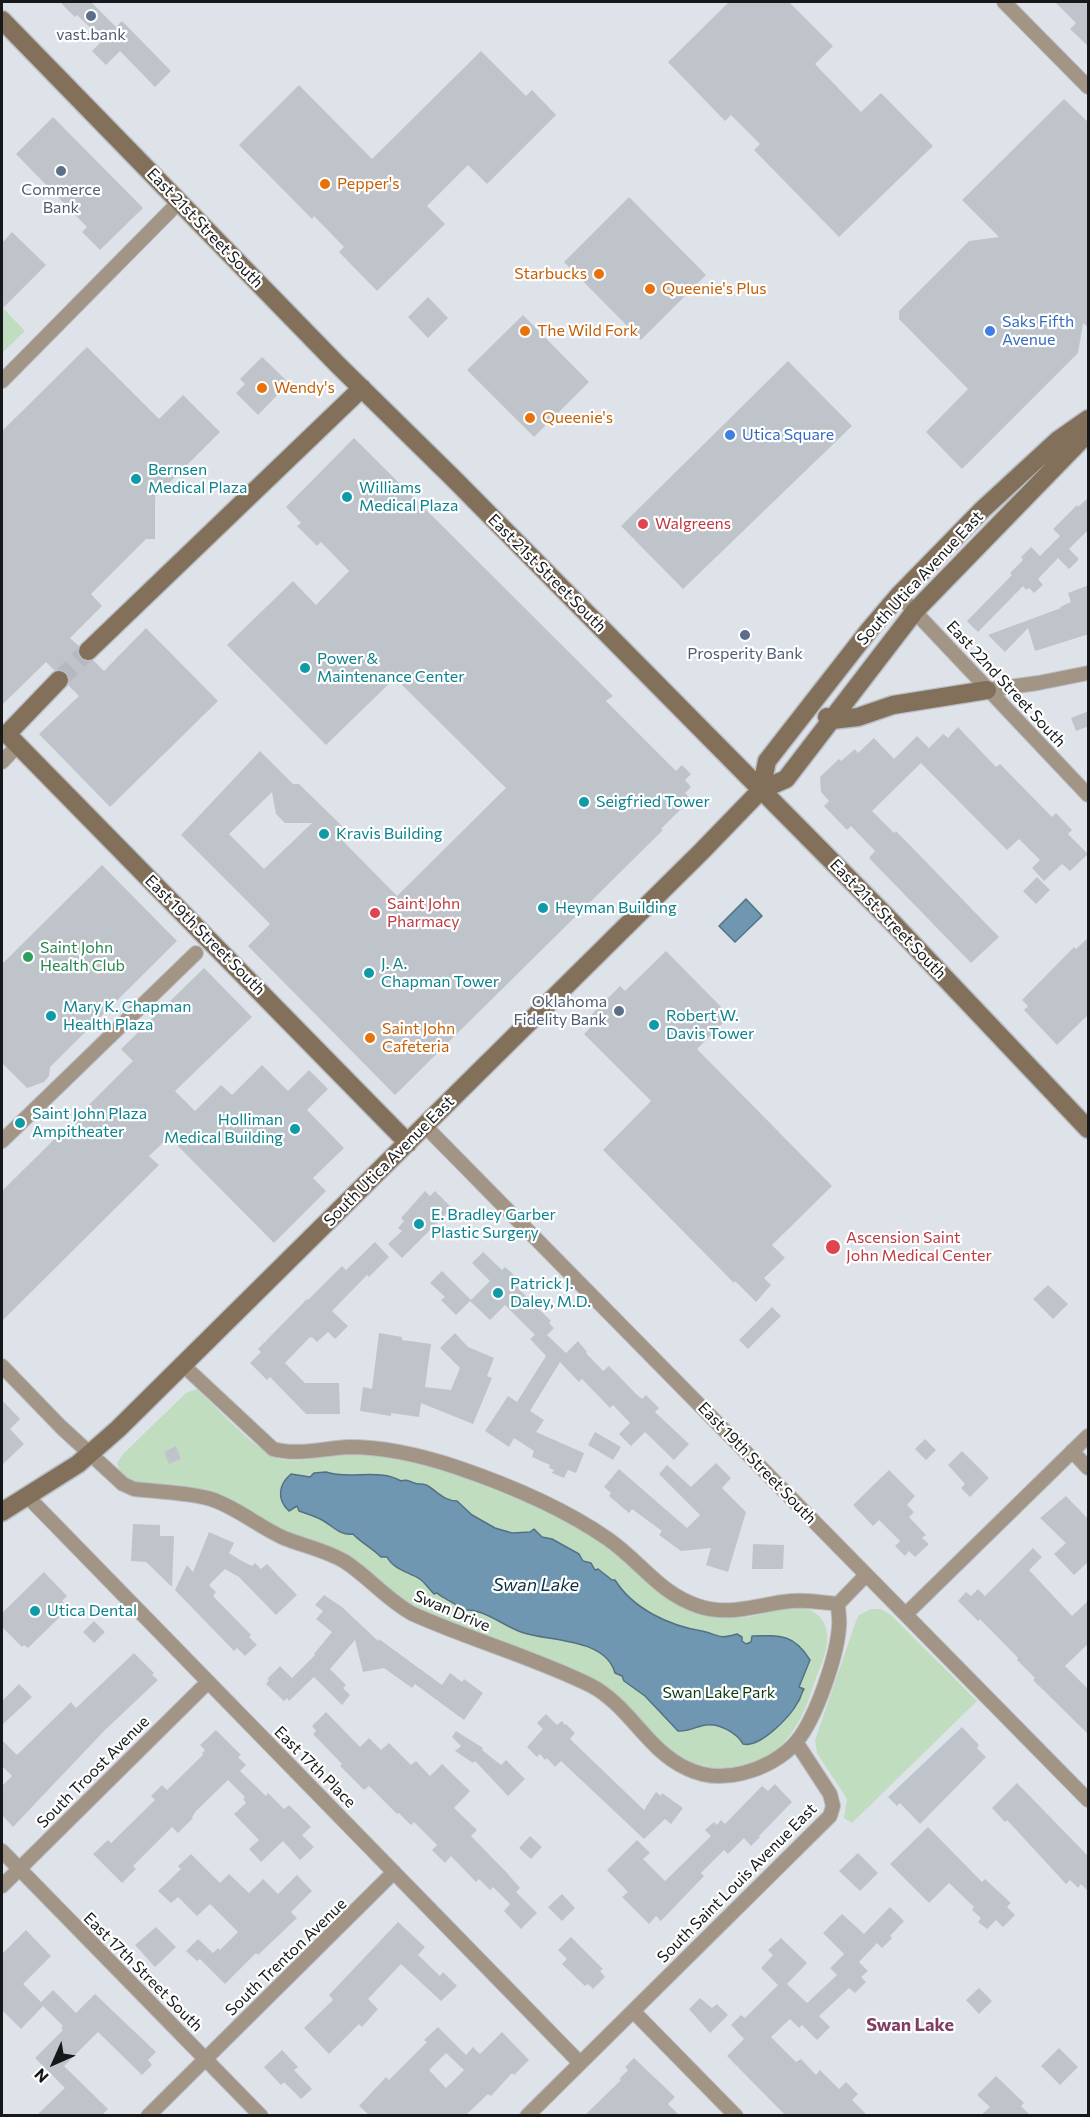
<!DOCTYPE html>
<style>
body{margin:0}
#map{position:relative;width:1090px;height:2117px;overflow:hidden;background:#dee3ea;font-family:Commissioner,sans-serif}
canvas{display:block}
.frame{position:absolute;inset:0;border:3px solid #16181a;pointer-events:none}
.north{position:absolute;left:24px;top:2033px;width:60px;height:60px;-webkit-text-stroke:4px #fff;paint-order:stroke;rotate:225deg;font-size:16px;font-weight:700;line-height:24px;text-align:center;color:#16181a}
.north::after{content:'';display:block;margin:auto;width:21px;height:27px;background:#16181a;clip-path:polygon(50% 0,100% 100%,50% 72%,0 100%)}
</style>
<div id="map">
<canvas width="1090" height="2117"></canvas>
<div class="frame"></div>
<div class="north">N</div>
</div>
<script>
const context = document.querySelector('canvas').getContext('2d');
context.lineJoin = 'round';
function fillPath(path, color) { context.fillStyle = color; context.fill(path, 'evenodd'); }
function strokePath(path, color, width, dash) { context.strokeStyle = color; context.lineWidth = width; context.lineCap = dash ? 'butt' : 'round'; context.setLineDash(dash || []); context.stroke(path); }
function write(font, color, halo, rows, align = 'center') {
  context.font = font + ' Commissioner,sans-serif'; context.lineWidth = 4.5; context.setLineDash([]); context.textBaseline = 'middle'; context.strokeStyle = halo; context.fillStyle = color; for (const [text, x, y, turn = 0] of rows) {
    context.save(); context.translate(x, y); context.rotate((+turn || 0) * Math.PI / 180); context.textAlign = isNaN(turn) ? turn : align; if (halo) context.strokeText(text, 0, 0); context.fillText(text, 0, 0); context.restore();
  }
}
const green = new Path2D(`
 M2 307 25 331 2 353Z
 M197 1389C215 1406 256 1450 277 1458 298 1465 324 1455 346 1454 377 1453 407 1459 437 1467 491 1489 550 1507 599 1540 633 1563 655 1600 696 1612 712 1617 730 1619 746 1617 768 1615 802 1597 820 1617 836 1636 822 1662 815 1681 809 1700 802 1719 790 1735 759 1778 705 1777 665 1747L592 1679 575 1670 413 1607 389 1590 368 1570 342 1552 278 1528 245 1507 224 1496 195 1488 140 1483 127 1478 120 1471 117 1463 123 1454 186 1393Z
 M871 1609H881L891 1615 977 1701 852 1823 844 1818 847 1799 817 1753 815 1740 856 1621 859 1615Z`);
const water = new Path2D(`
 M746 899 762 916 735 942 719 926Z
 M326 1472C349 1480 380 1468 401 1481 407 1479 408 1481 414 1483 419 1485 424 1483 428 1486 438 1492 444 1501 457 1501L472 1515 495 1528 512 1533 530 1532 534 1529 542 1537 552 1539 579 1554 583 1561 591 1563 595 1570 598 1569 612 1580H615C633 1609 670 1626 702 1631 720 1635 717 1640 737 1634L742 1637V1641L746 1644 751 1642 752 1636C780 1635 794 1634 810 1660L799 1687 804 1689C801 1693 801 1698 798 1702 790 1717 760 1748 743 1744 737 1733 719 1723 706 1725 697 1726 688 1732 678 1731L645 1696 624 1681 622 1676 615 1673C605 1637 548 1642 521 1632 500 1624 483 1608 462 1610 455 1602 445 1600 437 1593L434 1594C429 1589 425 1583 420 1579 409 1572 394 1570 387 1557H381C373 1549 359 1541 353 1534 340 1536 333 1526 322 1520 315 1516 307 1514 299 1511L297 1506 289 1511C276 1499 279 1484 291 1474L310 1477 314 1473Z`);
const building = new Path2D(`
 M60 2H91L116 27 122 21 171 71 155 87 120 51 106 65 92 51 103 40 77 15 75 17Z
 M729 2H789L833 46 815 64 861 112 881 93 933 146 839 237 754 150 760 144 731 115 725 121 668 62Z
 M1055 2H1089V47L1070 29 1076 23Z
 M481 51 526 96 532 90 556 115 487 184 468 165 427 206 445 224 377 291 339 252 344 247 314 216 312 219 239 145 299 85 372 159Z
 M1064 99 1089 123V328L1083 323 1078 353 962 469 926 432 968 389 899 319V311L969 241 999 237 962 200Z
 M53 117 143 208 100 250 82 232 87 227 16 154Z
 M629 197 706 275 641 340 564 262Z
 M12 232 46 265 2 309V243Z
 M428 297 448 318 428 338 408 317Z
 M523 315 589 382 534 437 467 370Z
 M87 347 159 419 183 395 220 432 155 497V539H146L91 594 102 606 70 638 79 646 77 653 80 659 85 662 93 660 104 671 146 628 218 701 110 807 39 734 79 696 68 685 70 677 66 672 61 669 54 670 46 662 2 705V431Z
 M262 357 289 383 258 415 236 393 245 384 240 379Z
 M788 361 852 426 683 589 621 526Z
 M354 438 613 696 606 701 676 771 682 765 691 774 685 780 691 787 685 793 691 799 661 829 663 830 395 1095 248 946 270 924 181 835 260 751 293 784H299L340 824 349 833 342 840 397 896 506 788 395 678 326 745 227 645 293 581 316 605 349 571 321 542 317 546 297 526 301 523 286 507ZM272 792 276 814 285 823H312L264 869 229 834Z
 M1089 497V529L1069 549 1079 559 1069 569 1058 558 1038 579 1043 585 1034 593 1029 588 1026 590 1023 586 978 632 967 621 1012 575 1010 573 1023 560 1021 557 1031 547 1040 556 1060 536 1053 529 1077 505 1078 507Z
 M1089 585V634L1035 651 1028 628 1005 652 988 635 1061 608 1060 607 1071 602 1068 593Z
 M1089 711V726L1076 731 1071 718Z
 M958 727 996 767 1000 764 1052 817 1056 813 1072 830 1068 834 1088 854 1070 871 1062 864 1044 881 1032 868 1040 860 1019 839 1007 850 921 763 872 811 894 833 896 831 999 937 971 963 869 858 875 851 851 826 847 830 824 806 829 801 821 792 820 777 839 759 841 761 855 749 858 753 874 738 894 759 917 736 929 748 943 734 948 738Z
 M102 865 177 941 50 1067 49 1076 44 1082 27 1088 2 1063V964Z
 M1037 877 1050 890 1036 904 1023 891Z
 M1089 937V1014L1057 1045 1024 1010 1028 1006 1022 1000 1074 947 1076 949Z
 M666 951 730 1016 697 1049 832 1186 772 1245 785 1258 764 1278 771 1285 756 1302 735 1281 734 1283 603 1150 651 1101 584 1034 590 1028 584 1022 620 986 625 991Z
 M204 968 252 1017 175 1091 195 1111 221 1085 232 1095 262 1065 288 1091 309 1070 328 1089 307 1110 344 1148 313 1178 326 1191 274 1243 169 1137 149 1156 159 1165 2 1321V1191L133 1061 121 1049Z
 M425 1191 430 1196 435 1191 452 1208 402 1258 388 1244 402 1231 398 1228 404 1221 401 1218Z
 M375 1242 389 1257 369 1277 367 1275 332 1311 348 1326 335 1339 328 1332 317 1342 312 1337 309 1338 285 1363 305 1383H339L340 1414H306L270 1377 267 1380 250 1363 261 1352 258 1349 307 1299 308 1300 342 1266 346 1270Z
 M483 1252 502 1270 505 1267 525 1285 520 1290 551 1321 549 1323 554 1328 547 1335 566 1353 578 1341 587 1352 586 1353 603 1371 609 1366 636 1394 642 1399 646 1395 659 1408 655 1412 689 1444 674 1460 645 1432 631 1446 619 1434 630 1423 613 1405 610 1408 582 1379 579 1382 560 1362 530 1411 544 1420 536 1432 584 1453 576 1473 568 1470 564 1478 552 1473 554 1470 549 1468 550 1465 532 1457 534 1451 514 1438 509 1447 485 1431 508 1396 517 1402 546 1356 530 1339 535 1335 505 1305 490 1320 470 1301 490 1281 472 1263Z
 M442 1271 471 1300 456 1315 441 1300 445 1297 430 1283Z
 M1048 1285 1068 1304 1053 1319 1033 1299Z
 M772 1307 781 1316 748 1349 739 1340Z
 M379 1333 402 1337V1340L431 1344 425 1387 451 1390 460 1368 440 1348 455 1333 468 1347 494 1358 487 1376 492 1378 473 1424 421 1403 419 1417 391 1413V1416L360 1411 363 1387 372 1389Z
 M2 1400 20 1419 10 1429 24 1444 2 1465Z
 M595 1432 621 1447 613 1460 588 1445Z
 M925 1439 936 1450 926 1460 915 1449Z
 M176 1446 181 1459 169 1464 164 1452Z
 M962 1451 989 1478 970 1497 961 1488 965 1484 948 1465Z
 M716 1463 731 1478 722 1488 746 1512 728 1572 706 1565 711 1548 681 1551 659 1535 662 1531 632 1509 629 1513 609 1496 611 1493 604 1487 619 1469 687 1528 700 1515 659 1474 667 1465 691 1487Z
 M889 1470 915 1496 907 1505 914 1512 909 1517 926 1535 922 1538 929 1544 915 1557 909 1551 905 1556 895 1546 900 1541 879 1520 873 1526 853 1505Z
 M1066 1496 1089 1520V1561L1074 1575 1054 1554 1066 1543 1040 1518Z
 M133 1524 160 1525V1536H174L172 1587 146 1562 131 1561Z
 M209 1532 234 1543 229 1553 240 1560 252 1566 255 1563 261 1569 267 1564 297 1595 276 1615 239 1577 225 1569 209 1585 216 1592 213 1596 251 1635 249 1637 257 1645 245 1656 237 1648 234 1651 175 1590 187 1565 193 1572Z
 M753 1544 784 1545 783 1569H752Z
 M1033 1548 1042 1557 1029 1570 1072 1616 1089 1600V1643L1065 1666 1089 1690V1735L1033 1680 1035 1678 1017 1660 1018 1658 980 1619 978 1621 958 1601 966 1592 971 1596 978 1589 985 1596Z
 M44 1572 67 1596 62 1601 69 1608 28 1648 24 1645 22 1647 2 1627V1613Z
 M324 1595 342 1607 378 1641 379 1639 442 1685 450 1673 462 1682 464 1679 483 1693 464 1720 415 1684 412 1688 384 1668 363 1672 355 1640 330 1669 346 1685 343 1688 350 1695 342 1705 314 1677 289 1701 287 1698 284 1701 266 1684 269 1680 267 1679 280 1666 292 1678 315 1655 314 1654 332 1632 316 1619 323 1611 315 1605Z
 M94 1621 105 1632 94 1643 83 1632Z
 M134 1653 154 1673 152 1675 158 1680 104 1731 13 1827 2 1815V1786L12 1776 2 1766V1740L17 1755 71 1702 76 1708Z
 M19 1684 32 1697 2 1725V1701Z
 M326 1712 360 1747 369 1738 381 1750 389 1743 411 1765 416 1761 430 1776 442 1764 470 1791 454 1808 477 1830 471 1836 507 1873 520 1888 516 1892 537 1913 521 1929 504 1911 510 1904 493 1887 490 1890 479 1879 476 1882 451 1856 445 1863 432 1850 437 1845 414 1822 411 1825 399 1813 397 1814 369 1786 364 1790 340 1766 342 1764 313 1734 316 1731 312 1726Z
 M546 1714 557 1725 562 1721 565 1725 566 1724 575 1733 570 1739 644 1810 656 1792 661 1796 662 1793 683 1808 671 1824 665 1819 644 1839 561 1761 555 1767 547 1758 545 1760 540 1754 537 1757 527 1747 543 1729 537 1723Z
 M962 1727 979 1745 977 1748 986 1757 920 1824 900 1803 897 1806 888 1797Z
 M216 1730 241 1755 238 1757 246 1765 240 1771 266 1796 268 1793 284 1809 289 1805 311 1827 302 1835 314 1847 300 1860 283 1841 261 1862 249 1849 259 1840 234 1814 246 1803 243 1799 245 1797 228 1780 196 1811 192 1817 193 1818 178 1833 172 1827 133 1866 136 1869 122 1883 93 1854 108 1840 111 1843 155 1800 151 1796 162 1785 167 1790 203 1755 202 1753 205 1750 200 1745Z
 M456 1731 483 1748 482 1750 501 1765 506 1760 525 1779 508 1796 475 1761 473 1763 455 1751 461 1746 452 1737Z
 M1017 1783 1089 1857V1892L1081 1884 1078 1888 1070 1880 1066 1884 1007 1820 1005 1822 992 1808Z
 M775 1784 792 1802 759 1836 760 1837 751 1846 744 1838 728 1854 724 1850 701 1873 704 1876 661 1921 656 1916 649 1924 622 1897 628 1892 607 1870 637 1840 650 1853 643 1859 665 1881 711 1836 705 1830 714 1822 717 1825 721 1820 725 1824 762 1786 768 1791Z
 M928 1827 982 1882 985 1879 1011 1903 1007 1907 1015 1915 1003 1927 996 1920 987 1929 978 1922 981 1918 972 1910 974 1907 949 1883 929 1903 890 1864Z
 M530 1836 542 1847 531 1859 519 1848Z
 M858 1853 878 1873 860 1891 839 1871Z
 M191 1854 220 1883 229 1874 249 1893 263 1879 278 1894 297 1875 312 1891 291 1912 297 1918 258 1955 256 1953 225 1984 200 1959 197 1961 186 1951 198 1939 213 1953 218 1948 220 1950 238 1932 210 1904 197 1916 178 1897 171 1903 158 1891 181 1869 178 1866Z
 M562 1894 575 1908 562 1921 548 1907Z
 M890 1907 904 1921 890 1936 892 1938 882 1948 877 1943 859 1962 868 1971 861 1977 866 1982 855 1993 849 1988 819 2016 830 2027 817 2040 802 2025 799 2028 790 2019 771 2037 796 2062 801 2059 816 2075 820 2070 839 2089 846 2082 858 2094 852 2100 867 2115H785L727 2056 744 2039 731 2025 741 2015 745 2018 778 1985 761 1968 773 1955 768 1950 781 1938 807 1963 787 1984 807 2003 837 1975 830 1968 844 1954 823 1933 842 1914 864 1934Z
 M398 1922 425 1947 418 1955 440 1976 443 1972 457 1986 441 2001 401 1964 368 1999 378 2009 362 2027 359 2024 329 2054 304 2028 333 2000 329 1995Z
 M156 1927 176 1947 155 1967 135 1945Z
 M26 1930 51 1956 23 1984 41 2002 53 1990 76 2013 95 1994 156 2052 148 2060 152 2065 142 2075 98 2032 64 2066 108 2109 102 2115H37L65 2088 35 2058 63 2030 61 2028 63 2026 43 2006 21 2029 2 2010V1954Z
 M571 1937 603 1969 600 1971 605 1977 593 1989 588 1984 585 1986 562 1964 567 1959 558 1950Z
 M979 1988 992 2001 979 2014 966 2000Z
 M700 1998 712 2008 717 2004 728 2015 710 2033 689 2009Z
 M438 2027 466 2055 473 2047 480 2054 502 2032 529 2060 514 2075 512 2073 491 2096 488 2094 466 2115H369L359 2106 386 2077 389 2080 427 2042 424 2040ZM446 2053 464 2070 446 2088 429 2070Z
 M1059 2048 1078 2067 1060 2085 1041 2066Z
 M282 2050 298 2067 294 2070 312 2089 301 2099 284 2082 281 2085 264 2067Z
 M634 2058 675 2097 668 2104 679 2115H585L621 2080 619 2079 628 2070 625 2067Z
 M996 2076 1024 2103 1021 2106 1030 2115H981L990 2107 977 2095Z`);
const secondaryTunnel = new Path2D(`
 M59 680 88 651`);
const street = new Path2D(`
 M1004 2 1088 87
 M2 381 179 202
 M899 595 1088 795
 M987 690 1038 683 1088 673
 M2 762 18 745
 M425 1126 1088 1800
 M2 1141 196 953
 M183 1365 273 1449C298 1456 324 1448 349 1447 385 1447 423 1456 456 1467 509 1485 562 1507 608 1539 641 1562 659 1593 698 1606 728 1616 754 1606 783 1602 802 1599 820 1602 838 1604
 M2 1366 61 1427 123 1484 134 1489C159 1492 187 1492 211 1499 238 1508 259 1527 284 1538 304 1546 325 1550 344 1561 369 1577 387 1600 413 1614 471 1640 533 1657 590 1685 629 1705 647 1750 686 1768 704 1777 724 1778 743 1773 763 1768 784 1757 797 1741 816 1718 837 1656 839 1627 840 1619 838 1611 838 1604L866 1575
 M1072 1451 1088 1468
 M26 1495 580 2063
 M906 1614 1088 1436
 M2 1851 261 2116
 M2 1886 208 1682
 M633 2011 736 2116
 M148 2116 394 1872
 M527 2116 830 1816 833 1806 830 1794 796 1742`);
const secondary = new Path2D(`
 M2 20 338 365 454 479 891 921 1088 1129
 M88 651 362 388
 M59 680 7 734 408 1143
 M827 717 832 720 858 717 893 705 987 690
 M761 790 767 761 870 629 899 595 982 510 1058 440 1088 419
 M2 1512 78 1464 118 1429 702 851 761 790 786 779 915 611 1088 433`);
const markers = [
 [91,16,6,"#5c6f8a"],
 [61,171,6,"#5c6f8a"],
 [325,184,6,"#e8710a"],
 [599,274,6,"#e8710a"],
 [650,289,6,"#e8710a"],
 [525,331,6,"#e8710a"],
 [990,331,6,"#3f7fe0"],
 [262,388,6,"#e8710a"],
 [530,418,6,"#e8710a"],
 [730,435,6,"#3f7fe0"],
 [136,479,6,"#0f9aa8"],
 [347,497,6,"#0f9aa8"],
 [643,524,6,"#e0444e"],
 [745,635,6,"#5c6f8a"],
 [305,668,6,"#0f9aa8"],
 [584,802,6,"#0f9aa8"],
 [324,834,6,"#0f9aa8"],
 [543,908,6,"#0f9aa8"],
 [375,913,6,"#e0444e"],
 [28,957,6,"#2e9e5b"],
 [369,973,6,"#0f9aa8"],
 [619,1011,6,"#5c6f8a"],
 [51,1016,6,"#0f9aa8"],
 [654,1025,6,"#0f9aa8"],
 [370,1038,6,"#e8710a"],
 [20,1123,6,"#0f9aa8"],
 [295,1129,6,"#0f9aa8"],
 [419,1224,6,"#0f9aa8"],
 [833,1247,8,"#e0444e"],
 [498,1293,6,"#0f9aa8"],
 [35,1611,6,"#0f9aa8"]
];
const serviceNames = [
 ["vast.bank",91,35],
 ["Commerce",61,190],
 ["Bank",61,208],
 ["Prosperity Bank",745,654],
 ["Oklahoma",607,1002,"right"],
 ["Fidelity Bank",607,1020,"right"]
];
const foodNames = [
 ["Pepper's",337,184],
 ["Starbucks",587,274,"right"],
 ["Queenie's Plus",662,289],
 ["The Wild Fork",537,331],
 ["Wendy's",274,388],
 ["Queenie's",542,418],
 ["Saint John",382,1029],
 ["Cafeteria",382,1047]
];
const streetNames = [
 ["East 21st Street South",205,228,46],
 ["East 21st Street South",547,573,45],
 ["South Utica Avenue East",920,578,-47],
 ["East 22nd Street South",1006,684,47],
 ["East 21st Street South",888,919,46],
 ["East 19th Street South",205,935,45],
 ["South Utica Avenue East",389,1161,-45],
 ["East 19th Street South",757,1463,46],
 ["Swan Drive",452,1611,23],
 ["East 17th Place",315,1767,45],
 ["South Troost Avenue",93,1772,-45],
 ["South Saint Louis Avenue East",737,1883,-45],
 ["South Trenton Avenue",286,1957,-44],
 ["East 17th Street South",143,1972,45]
];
const shopNames = [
 ["Saks Fifth",1002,322],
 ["Avenue",1002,340],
 ["Utica Square",742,435]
];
const cultureNames = [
 ["Bernsen",148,470],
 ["Medical Plaza",148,488],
 ["Williams",359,488],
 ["Medical Plaza",359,506],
 ["Power &",317,659],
 ["Maintenance Center",317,677],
 ["Seigfried Tower",596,802],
 ["Kravis Building",336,834],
 ["Heyman Building",555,908],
 ["J. A.",381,964],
 ["Chapman Tower",381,982],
 ["Mary K. Chapman",63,1007],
 ["Health Plaza",63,1025],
 ["Robert W.",666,1016],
 ["Davis Tower",666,1034],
 ["Saint John Plaza",32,1114],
 ["Ampitheater",32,1132],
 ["Holliman",283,1120,"right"],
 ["Medical Building",283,1138,"right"],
 ["E. Bradley Garber",431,1215],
 ["Plastic Surgery",431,1233],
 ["Patrick J.",510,1284],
 ["Daley, M.D.",510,1302],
 ["Utica Dental",47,1611]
];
const healthNames = [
 ["Walgreens",655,524],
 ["Saint John",387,904],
 ["Pharmacy",387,922],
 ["Ascension Saint",846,1238],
 ["John Medical Center",846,1256]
];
const leisureNames = [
 ["Saint John",40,948],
 ["Health Club",40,966]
];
const parkNames = [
 ["Swan Lake Park",719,1693]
];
const waterNames = [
 ["Swan Lake",536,1585]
];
const neighbourhoodNames = [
 ["Swan Lake",910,2025]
];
fillPath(green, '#c0ddc0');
fillPath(water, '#6f97b1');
strokePath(water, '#547184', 1.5);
fillPath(building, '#bfc4cb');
strokePath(secondaryTunnel, '#b6bac0', 18, [18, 9]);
strokePath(street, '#babec5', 16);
strokePath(secondary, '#babec5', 21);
strokePath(street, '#a29586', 14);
strokePath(secondary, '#82705a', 18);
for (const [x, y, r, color] of markers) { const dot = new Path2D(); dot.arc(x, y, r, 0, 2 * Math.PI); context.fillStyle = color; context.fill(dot); strokePath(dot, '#fff', 2); }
write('16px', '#4e5e75', '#fff', serviceNames);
write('16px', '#c56008', '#fff', foodNames, 'left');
write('16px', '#16181a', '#fff', streetNames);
write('16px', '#366cbe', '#fff', shopNames, 'left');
write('16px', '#0d838f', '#fff', cultureNames, 'left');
write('16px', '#be3a42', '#fff', healthNames, 'left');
write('16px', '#27864d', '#fff', leisureNames, 'left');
write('16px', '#083a0f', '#fff', parkNames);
write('italic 18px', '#0b2e41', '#fff', waterNames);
write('bold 18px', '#7f3e62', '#fff', neighbourhoodNames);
</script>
